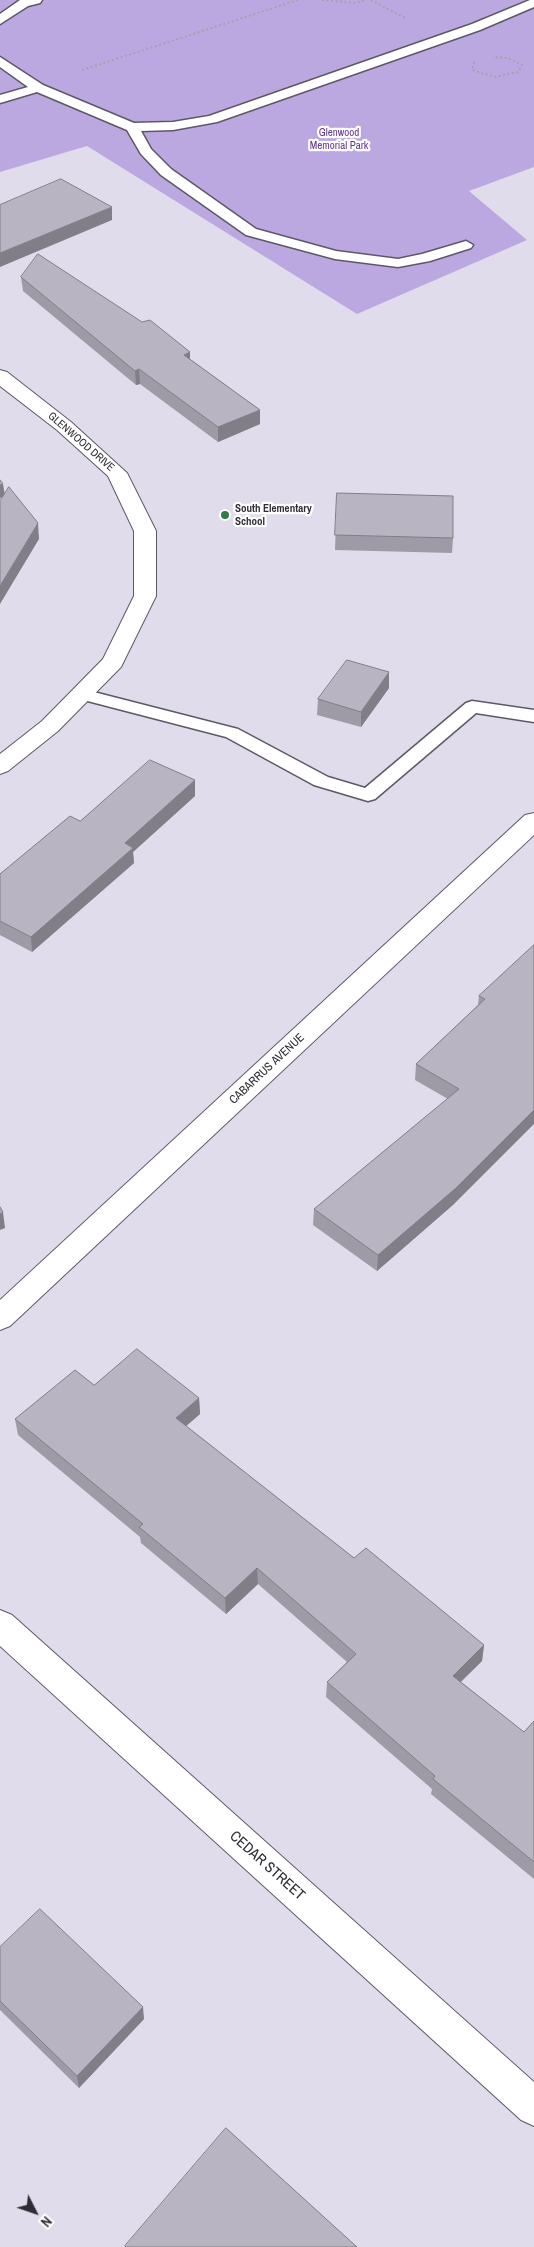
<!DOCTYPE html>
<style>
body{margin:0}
#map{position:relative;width:534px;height:2247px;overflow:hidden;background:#e1dceb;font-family:"Archivo Narrow",sans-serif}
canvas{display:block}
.north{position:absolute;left:10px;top:2187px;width:50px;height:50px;-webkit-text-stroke:4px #fff;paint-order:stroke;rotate:131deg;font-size:14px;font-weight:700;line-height:20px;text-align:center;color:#2f2d33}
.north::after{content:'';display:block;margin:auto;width:18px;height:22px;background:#2f2d33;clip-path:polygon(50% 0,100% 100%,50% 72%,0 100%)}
</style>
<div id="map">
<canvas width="534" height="2247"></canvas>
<div class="north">N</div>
</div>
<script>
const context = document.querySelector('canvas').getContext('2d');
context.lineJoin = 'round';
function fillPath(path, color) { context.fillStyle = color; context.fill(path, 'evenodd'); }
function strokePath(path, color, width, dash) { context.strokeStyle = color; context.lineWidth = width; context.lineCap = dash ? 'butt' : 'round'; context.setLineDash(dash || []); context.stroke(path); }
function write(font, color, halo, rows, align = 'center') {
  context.font = font + ' "Archivo Narrow",sans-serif'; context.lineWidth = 4.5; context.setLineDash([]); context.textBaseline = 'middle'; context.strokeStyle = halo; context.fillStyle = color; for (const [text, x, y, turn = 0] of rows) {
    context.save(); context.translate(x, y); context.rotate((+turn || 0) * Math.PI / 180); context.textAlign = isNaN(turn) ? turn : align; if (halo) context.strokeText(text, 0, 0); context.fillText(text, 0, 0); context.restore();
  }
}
const green = new Path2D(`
 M0 0H534V167L469 191 527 240 357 314 87 146 0 172Z`);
const path = new Path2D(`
 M322 0 356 3 365 0
 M371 0 405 18
 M474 62 472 70 495 77 518 72 522 65 508 58 493 57
 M82 70 298 0`);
const service = new Path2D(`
 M20 0H42L40 3 28 6 0 24V14Z
 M530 0H534V7L480 30 217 122 173 130 141 131 151 149 171 169 256 229 336 251 398 259 422 254 466 241 473 245 471 248 430 261 398 267 335 259 246 235 161 175 141 154 127 130 37 92 0 103V95L28 87 0 67V57L43 85 134 123 173 122 209 116 472 24Z
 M82 689 238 729 328 777 365 788 466 703 472 701 534 710V722L476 713 375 799 368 801 314 785 226 737 76 698 73 694 76 690Z`);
const minor = new Path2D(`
 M0 370 7 372 71 422 127 473 156 531V596L121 667 58 731 8 771 0 774V754L42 721 103 659 134 596V531L108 476 57 430 0 386Z
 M534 813V835L10 1326 0 1330V1300L525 815Z
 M0 1610 12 1615 534 2082V2126L521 2120 0 1646Z`);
const wall = new Path2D(`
 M21 277 190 352V359L260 410V424L218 442 140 384 136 385 23 291Z
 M337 493 453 538 452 553 335 550Z
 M389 688 361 727 317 715 318 699Z
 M195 780V796L133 852 134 863 32 952 0 935V874L80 821Z
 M534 945 454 1204 377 1271 313 1225 314 1209 448 1099 415 1080 416 1064 478 1005 479 996Z
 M94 1385 199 1398 200 1414 186 1426 354 1558 484 1645 482 1661 461 1682 524 1732 534 1721V1879L431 1794 432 1789 326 1697 327 1682 347 1662 258 1584 226 1614 141 1543 140 1537 18 1435 15 1419Z
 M0 1947 144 2019 79 2088 0 2010Z`);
const shadedWall = new Path2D(`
 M112 207V220L0 267V253Z
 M190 352V367L184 355Z
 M139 369 140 384 136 385 135 371Z
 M260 410V424L218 442V427Z
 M3 484 5 496 0 498V485Z
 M38 523 39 539 0 604V586Z
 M389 672V688L361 727V712Z
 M195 780V796L133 852 134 863 32 952 31 937 125 843Z
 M534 1110V1124L454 1204 377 1271 378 1255Z
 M3 1212 5 1228 0 1230V1214Z
 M199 1398 200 1414 177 1434 176 1418Z
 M257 1568 258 1584 226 1614 225 1598Z
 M484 1645 482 1661 451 1691 453 1676Z
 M143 2007 144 2019 79 2088 77 2076Z`);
const building = new Path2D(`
 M61 179 112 207 0 253V205Z
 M38 254 142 322 150 320 190 352 184 355 260 410 218 427 139 369 135 371 21 277Z
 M0 480 3 484 0 485Z
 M9 487 38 523 0 586V501Z
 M337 493 453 496V538L335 535Z
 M347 660 389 672 361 712 318 699Z
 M150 760 195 780 125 843 133 848 31 937 0 921V874L70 816 80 821Z
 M534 945V1110L456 1188 378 1255 314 1209 459 1089 416 1064 485 999 479 996Z
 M0 1207 3 1212 0 1214Z
 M137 1349 199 1398 176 1418 354 1558 366 1548 484 1645 453 1676 524 1732 534 1721V1862L433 1779 435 1776 327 1682 356 1654 257 1568 225 1598 139 1527 143 1524 15 1419 75 1370 94 1385Z
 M40 1909 143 2007 77 2076 0 2001V1947Z
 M226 2128 357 2247H126L125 2246Z`);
const markers = [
 [225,515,5,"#337c49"]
];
const farParknames = [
 ["Glenwood",339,133],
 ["Memorial Park",339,146]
];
const farStreetnames = [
 ["GLENWOOD DRIVE",81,442,41]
];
const farPoinames = [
 ["South Elementary",235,509],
 ["School",235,522]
];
const streetNames = [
 ["CABARRUS AVENUE",267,1069,-43]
];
const nearStreetnames = [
 ["CEDAR STREET",267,1866,42]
];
fillPath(green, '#bca8e1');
strokePath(service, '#5d5865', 3);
strokePath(minor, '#5d5865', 2);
strokePath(path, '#a5a1ad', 2, [2, 2.5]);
fillPath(service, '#fff');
fillPath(minor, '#fff');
fillPath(wall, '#9e9ba7');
fillPath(shadedWall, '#817e88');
fillPath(building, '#b8b4c2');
strokePath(building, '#817e88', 1);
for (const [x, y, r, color] of markers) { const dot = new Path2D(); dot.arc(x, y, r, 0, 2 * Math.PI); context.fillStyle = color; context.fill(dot); strokePath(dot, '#fff', 2); }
write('11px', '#603694', '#fff', farParknames);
write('11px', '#2f2d33', '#fff', farStreetnames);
write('bold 11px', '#2f2d33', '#fff', farPoinames, 'left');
write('12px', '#2f2d33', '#fff', streetNames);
write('15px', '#2f2d33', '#fff', nearStreetnames);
</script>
